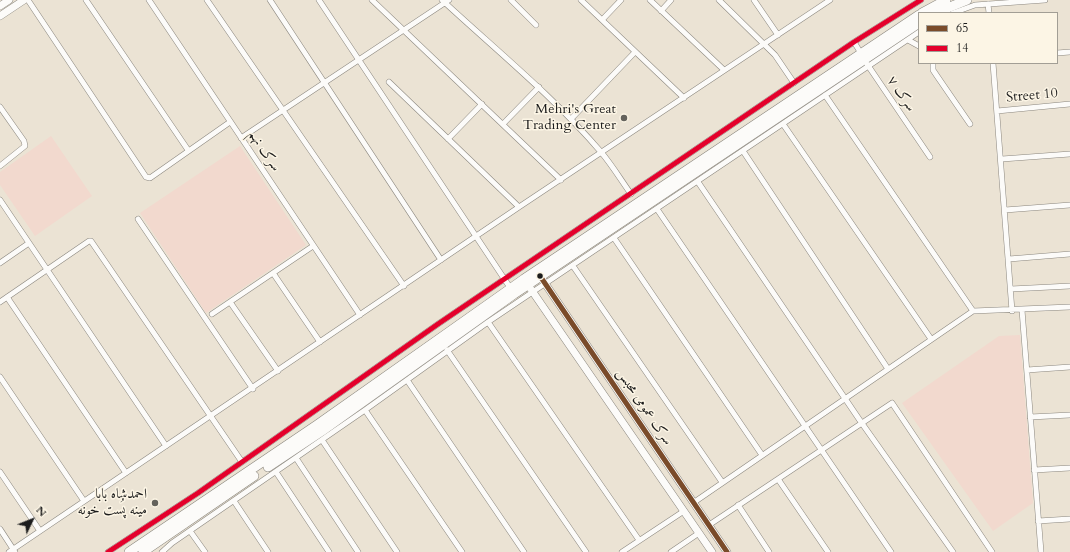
<!DOCTYPE html>
<meta charset="utf-8">
<style>
body{margin:0}
#map{position:relative;width:1070px;height:552px;overflow:hidden;background:#ebe3d4;font-family:Cardo,serif}
canvas{display:block}
.legend{position:absolute;left:918px;top:12px;width:140px;height:52px;box-sizing:border-box;background:#fcf5e5;border:1px solid #a29e95;margin:0;padding:5px 7px;list-style:none;font-size:12px;color:#1c1c1c}
.legend li{display:flex;align-items:center;gap:8px;height:20px}
.legend b{width:20px;border:1px solid #a29e95}
.north{position:absolute;left:12px;top:500px;width:40px;height:40px;-webkit-text-stroke:3px #fcf5e5;paint-order:stroke;rotate:47deg;font-size:11px;font-weight:700;line-height:16px;text-align:center;color:#1c1c1c}
.north::after{content:'';display:block;margin:auto;width:14px;height:18px;background:#1c1c1c;clip-path:polygon(50% 0,100% 100%,50% 72%,0 100%)}
</style>
<div id="map">
<canvas width="1070" height="552"></canvas>
<ul class="legend">
<li><b style="height:5px;background:#7a4b2a"></b>65</li>
<li><b style="height:5px;background:#e4002b"></b>14</li>
</ul>
<div class="north">N</div>
</div>
<script>
const context = document.querySelector('canvas').getContext('2d');
context.lineJoin = 'round';
function fillPath(path, color) { context.fillStyle = color; context.fill(path, 'evenodd'); }
function strokePath(path, color, width, dash) { context.strokeStyle = color; context.lineWidth = width; context.lineCap = dash ? 'butt' : 'round'; context.setLineDash(dash || []); context.stroke(path); }
function write(font, color, halo, rows, align = 'center') {
  context.font = font + ' Cardo,Amiri,serif'; context.lineWidth = 3; context.setLineDash([]); context.textBaseline = 'middle'; context.strokeStyle = halo; context.fillStyle = color; for (const [text, x, y, turn = 0] of rows) {
    context.save(); context.translate(x, y); context.rotate((+turn || 0) * Math.PI / 180); context.textAlign = isNaN(turn) ? turn : align; if (halo) context.strokeText(text, 0, 0); context.fillText(text, 0, 0); context.restore();
  }
}
const built = new Path2D(`
 M51 136 92 196 35 236 0 185V172Z
 M240 146 306 245 206 313 140 213Z
 M1020 335 1033 503 993 531 902 403 999 336Z`);
const street = new Path2D(`
 M28 0 146 177 150 178 230 122
 M86 0 188 150
 M149 0 360 315
 M207 0 404 286
 M270 0 441 260
 M319 0 511 289
 M372 0 561 180
 M442 0C496 50 553 96 601 152 612 165 621 180 631 194
 M511 0 536 25
 M581 0 684 98
 M650 0 724 70
 M719 0 775 55 794 83
 M754 0 778 35
 M988 4 989 13
 M661 11 671 0
 M953 13 975 5 1045 0
 M602 20 621 0
 M908 40 919 46
 M854 42 862 55
 M1057 53 1070 52
 M933 63V70L937 76 970 124
 M993 63 1012 311
 M867 64 930 157
 M389 82 519 207
 M825 95 973 311
 M0 107 24 141 25 146 0 166
 M997 111 1070 104
 M571 119 635 52
 M503 124 539 87
 M783 124 931 339
 M241 138 449 0
 M448 139 482 104
 M743 151 888 369
 M1002 159 1070 154
 M698 182 861 422 953 552
 M0 200 166 446
 M657 209 891 552
 M1005 210 1070 205
 M138 219 253 389
 M614 238 762 455
 M1009 259 1070 254
 M0 263 29 243
 M573 266 722 482
 M273 273 320 342
 M1011 289 1070 286
 M7 297 126 473
 M0 302 89 241H91L242 462
 M230 302 278 371
 M1022 310 1041 552
 M212 314 313 246
 M488 322 639 540
 M447 350 586 552
 M1027 370 1070 367
 M0 377 84 501
 M407 380 524 552
 M365 410 462 552
 M1030 417 1070 415
 M322 440 397 552
 M296 458 358 552
 M1034 470 1070 468
 M0 472 40 531
 M276 472 329 552
 M778 479 828 552
 M234 501 268 552
 M693 503 973 311 1070 307
 M738 505 769 552
 M1038 521 1070 519
 M709 525 892 403 992 552
 M0 529 15 552
 M190 531 205 552
 M9 552 519 207 830 0
 M108 552 198 493 438 324 854 42 921 0
 M162 552 172 543 365 410 488 322 919 32
 M622 552 684 511
 M671 552 699 533`);
const secondary = new Path2D(`
 M0 6 9 0
 M0 16 24 0
 M540 276 727 552
 M528 285 712 552`);
const highway = new Path2D(`
 M922 13 946 0
 M935 13 967 0
 M268 467 322 431 514 294 919 23
 M129 552 317 425 524 279 919 15
 M143 552 254 476`);
const bus1 = new Path2D(`
 M540 276 727 552`);
const bus2 = new Path2D(`
 M108 552 198 493 438 324 854 42 921 0`);
const markers = [
 [624,118,4,"#64625c"],
 [540,276,3.5,"#1c1c1c"],
 [155,503,4,"#64625c"]
];
const streetNames = [
 ["سرک ۷",901,94,56],
 ["Street 10",1032,96,-5],
 ["سرک نهم",264,151,56],
 ["سرک عمومی محبس",644,407,56]
];
const poiNames = [
 ["Mehri's Great",616,110],
 ["Trading Center",616,126],
 ["احمدشاه بابا",147,495],
 ["مینه پُست خونه",147,511]
];
fillPath(built, '#f2d9ce');
strokePath(street, '#8a867e', 6);
strokePath(secondary, '#8a867e', 8);
strokePath(highway, '#8a867e', 10);
strokePath(street, '#fcfbf9', 5);
strokePath(secondary, '#fcfbf9', 7);
strokePath(highway, '#fcfbf9', 9);
strokePath(bus1, '#7a4b2a', 5);
strokePath(bus2, '#e4002b', 5);
for (const [x, y, r, color] of markers) { const dot = new Path2D(); dot.arc(x, y, r, 0, 2 * Math.PI); context.fillStyle = color; context.fill(dot); strokePath(dot, '#fcf5e5', 1.5); }
write('14px', '#1c1c1c', '#fcf5e5', streetNames);
write('14px', '#1c1c1c', '#fcf5e5', poiNames, 'right');
</script>
